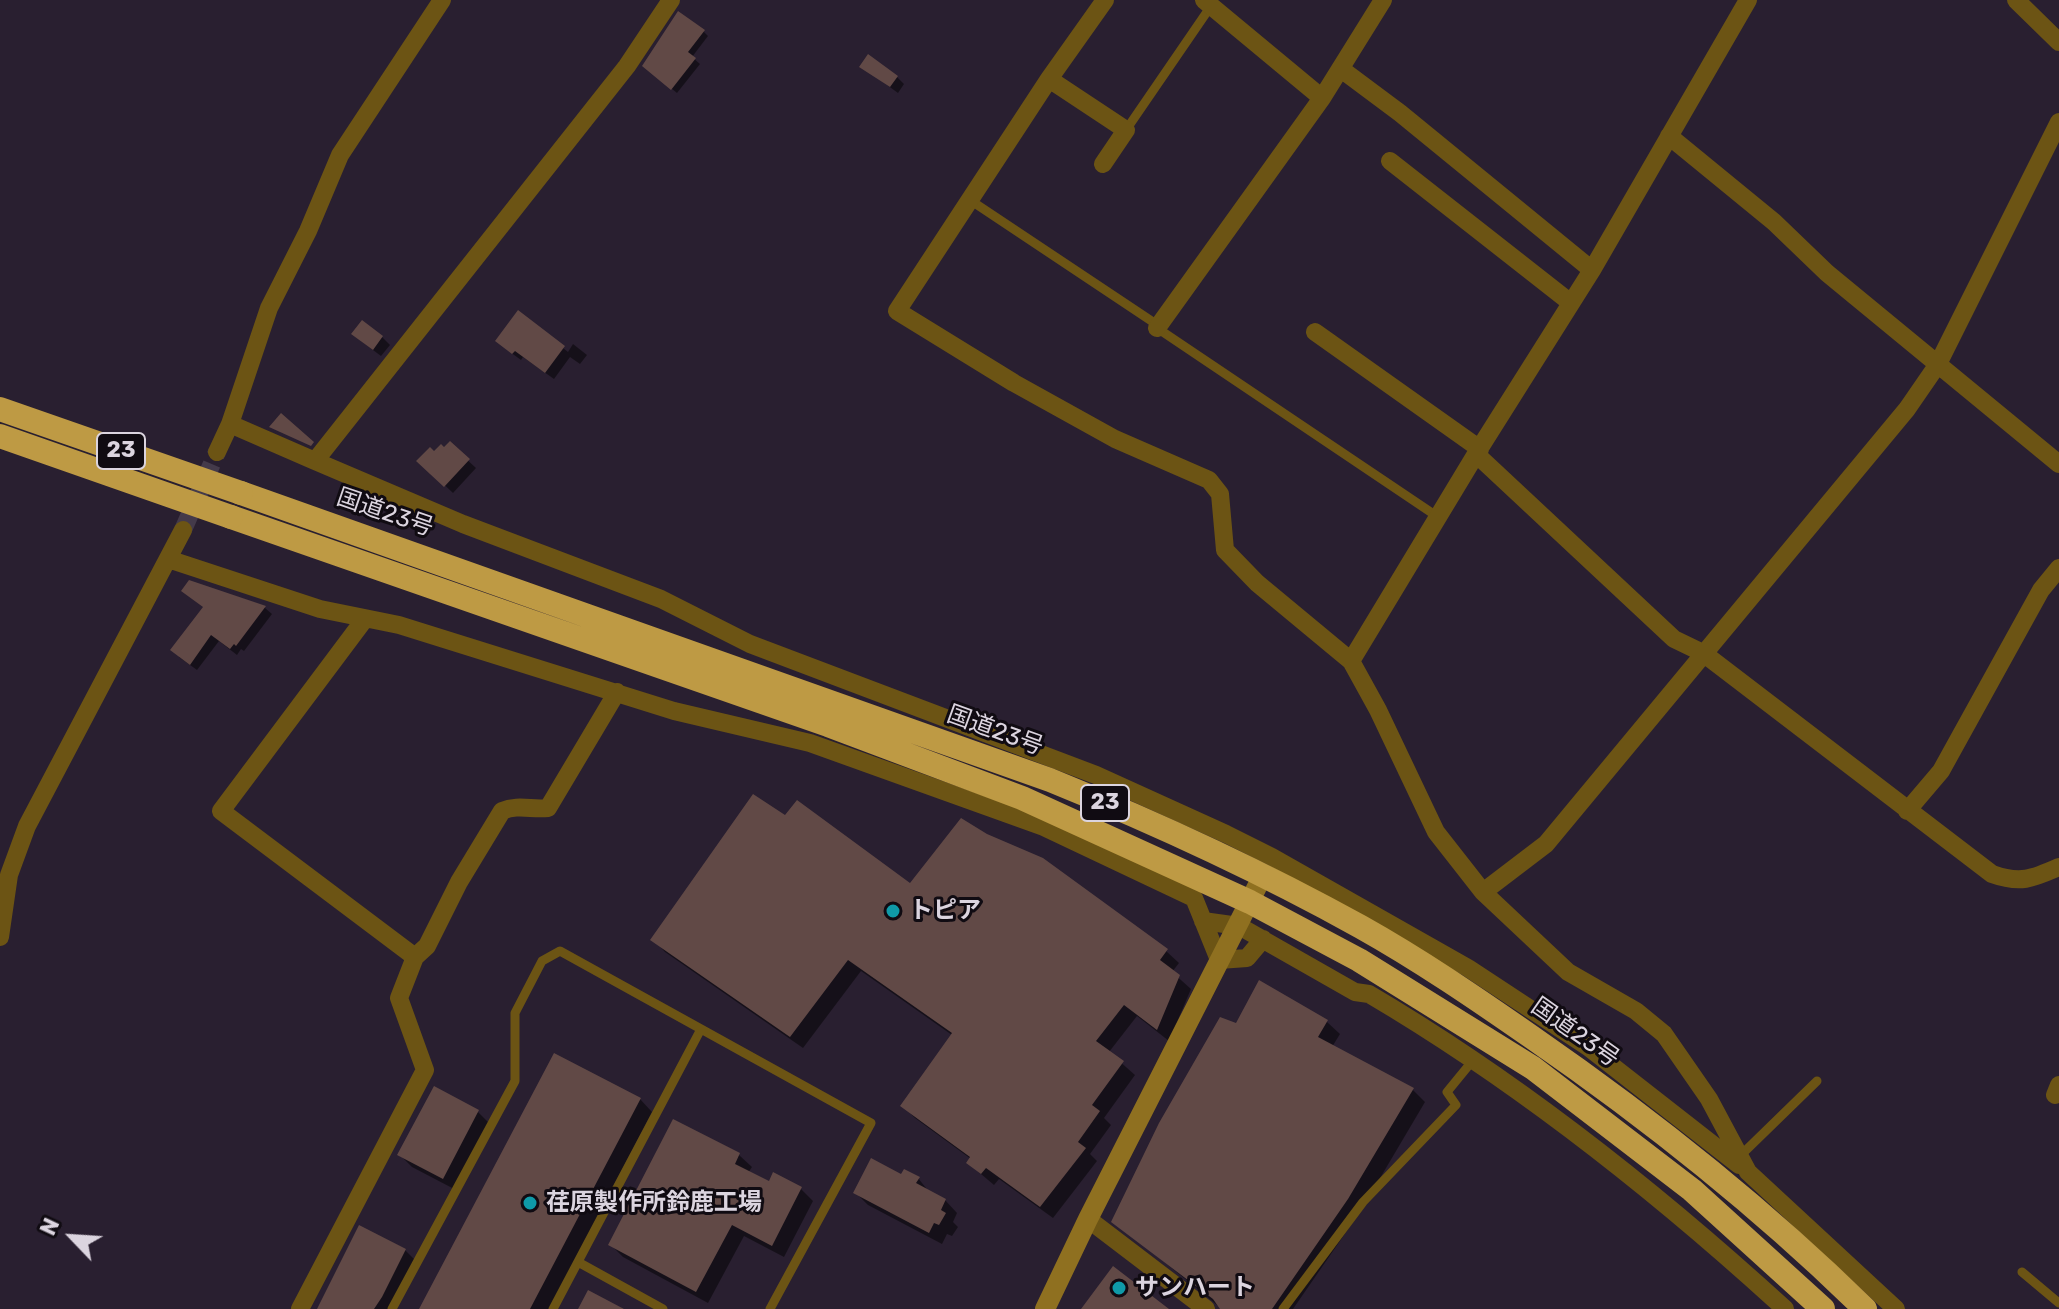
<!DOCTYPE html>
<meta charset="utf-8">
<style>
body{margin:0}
#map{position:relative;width:2059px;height:1309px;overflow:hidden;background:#291f30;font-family:Rubik,sans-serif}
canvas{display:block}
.north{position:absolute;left:32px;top:1197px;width:80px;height:80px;-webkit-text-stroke:6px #100b12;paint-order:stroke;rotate:295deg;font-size:22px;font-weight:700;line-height:32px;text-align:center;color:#dbd4df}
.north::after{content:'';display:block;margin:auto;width:28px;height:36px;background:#dbd4df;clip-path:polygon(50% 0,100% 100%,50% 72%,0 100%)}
</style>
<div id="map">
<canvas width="2059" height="1309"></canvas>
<div class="north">N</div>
</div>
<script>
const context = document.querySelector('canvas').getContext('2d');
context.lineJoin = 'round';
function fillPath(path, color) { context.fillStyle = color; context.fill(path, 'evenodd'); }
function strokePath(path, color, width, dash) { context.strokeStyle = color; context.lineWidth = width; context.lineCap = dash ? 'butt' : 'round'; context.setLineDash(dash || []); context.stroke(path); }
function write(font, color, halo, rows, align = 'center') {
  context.font = font + ' Rubik,"Noto Sans JP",sans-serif'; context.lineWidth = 6; context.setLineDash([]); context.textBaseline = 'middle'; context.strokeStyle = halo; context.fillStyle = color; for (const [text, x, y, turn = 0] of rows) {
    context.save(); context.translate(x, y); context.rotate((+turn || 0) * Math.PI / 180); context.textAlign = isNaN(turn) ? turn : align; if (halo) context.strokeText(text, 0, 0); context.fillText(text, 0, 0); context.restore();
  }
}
const shadow = new Path2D(`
 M703 31 708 36 692 57 700 64 677 93 649 70Z
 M861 66 897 77 904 84 898 93Z
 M382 337 390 345 381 356 361 341Z
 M573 344 587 355 580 364 570 357 554 379 523 357 521 360 506 349 563 348 568 352Z
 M450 444 476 468 453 493 419 461 444 450Z
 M190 582 265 608 272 614 244 651 241 649 237 655 219 641 197 670 179 657 205 608Z
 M786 818 911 886 1166 951 1179 963 1172 972 1191 989 1169 1041 1137 1016 1109 1052 1135 1075 1104 1118 1111 1125 1090 1154 1097 1161 1053 1218 999 1179 994 1185 968 1163 971 1159 915 1118 903 1106 952 1035 861 971 803 1048 665 952 653 939Z
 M1260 983 1327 1022 1340 1034 1332 1047 1412 1089 1425 1102 1360 1212 1293 1309H1222L1114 1221 1236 1026Z
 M640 1099 652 1112 549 1309H421Z
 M478 1112 490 1124 456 1190 412 1167 400 1155Z
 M739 1155 752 1167 748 1173 770 1184 801 1189 813 1201 784 1257 744 1236 708 1303 623 1257 611 1245Z
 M902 1177 918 1178 930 1193 945 1200 957 1213 953 1222 958 1227 952 1236 947 1234 942 1244 868 1205 855 1192Z
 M405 1250 418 1263 393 1309H319Z`);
const building = new Path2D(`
 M678 11 705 30 688 52 696 58 671 90 642 66Z
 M868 54 898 76 890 87 859 67Z
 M518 310 565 346 545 373 515 351 512 354 495 341Z
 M362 320 383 336 373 350 351 334Z
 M281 413 314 442 311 446 269 427Z
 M450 441 470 459 444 487 416 461 430 447 434 451 441 444 444 447Z
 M189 580 266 606 236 646 234 644 230 649 211 635 190 665 170 650 203 607 181 591Z
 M753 794 785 815 797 800 910 883 961 818 987 834 1043 858 1168 949 1160 960 1180 975 1157 1030 1124 1005 1096 1041 1124 1061 1092 1105 1100 1111 1078 1142 1086 1148 1040 1207 986 1168 981 1174 966 1163 970 1157 900 1106 952 1033 848 960 790 1037 650 940Z
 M1259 980 1328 1020 1318 1037 1414 1088 1348 1199 1272 1309H1220L1213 1299 1111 1222 1159 1123 1220 1017 1236 1023Z
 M554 1053 641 1098 530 1309H419Z
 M434 1086 479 1110 443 1179 397 1155Z
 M673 1119 740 1153 735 1164 769 1181 773 1172 802 1187 772 1246 732 1225 696 1292 608 1245Z
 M871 1158 901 1174 904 1169 920 1177 916 1183 946 1199 941 1210 946 1213 939 1225 934 1223 929 1233 853 1193Z
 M359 1225 406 1249 382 1297 374 1309H317Z
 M1113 1266 1169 1309H1081Z
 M588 1290 624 1309H578Z`);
const streetTunnel = new Path2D(`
 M183 530 217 452`);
const lane = new Path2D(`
 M1126 130 1211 6
 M970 200 1159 326
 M1157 328 1438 517
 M1740 1156 1817 1081
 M578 1262 663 1309
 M2022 1272 2059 1303
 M392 1309 515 1081V1013L542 961 560 951 871 1123 770 1309
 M553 1309 701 1029
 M1283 1309 1363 1202 1456 1105 1447 1092 1474 1059`);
const street = new Path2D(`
 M1105 0 1049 79 897 311 1014 383 1115 439 1209 480 1220 494 1225 550 1257 583 1351 661 1378 710 1436 832 1483 892 1568 972 1636 1011 1664 1034 1709 1099 1748 1172 1896 1309
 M1204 0 1322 98 1383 0
 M2016 0 2059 42
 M1341 69 1400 113 1592 270
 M1049 79 1126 130 1103 164
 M1669 136 1774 222 1827 273 2059 464
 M1390 161 1571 303
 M1157 328 1322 98
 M1315 332 1480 449
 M230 424 315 461 627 66 671 0
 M217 452 230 424 269 308 308 231 340 155 442 0
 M1476 454 1674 639 1703 653 1992 874C2020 884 2032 879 2059 867
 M315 461 463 524 661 599 750 644 1096 775 1226 834 1272 857 1468 968 1588 1047 1739 1165
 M168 559 320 609 399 625 674 711 810 743 1044 827 1194 898 1219 960 1247 958 1263 939
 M1351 661 1476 454 1592 270 1748 0
 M1907 811 1941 771 2041 590 2059 568
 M1483 892 1546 844 1907 409 1938 364 2059 122
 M1203 921 1239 926 1355 992 1369 994C1520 1083 1656 1191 1785 1309
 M0 937 9 875 27 826 183 530
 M415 957 427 946 459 882 502 811C518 804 532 810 548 808L617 692
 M2055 1095 2059 1085
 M1088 1219 1206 1309
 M300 1309 425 1070 399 998 415 957 221 811 364 620`);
const secondary = new Path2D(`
 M1045 1309 1088 1219 1263 875`);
const highway = new Path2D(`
 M241 493 1050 780C1156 823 1260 871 1361 927 1420 960 1477 999 1533 1038 1650 1119 1763 1209 1865 1309
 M231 517 828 725 1022 798 1250 902 1359 960 1533 1068 1692 1190 1823 1309`);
const highwayBridge = new Path2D(`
 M0 409 241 493
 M0 436 231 517`);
const markers = [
 [893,911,8,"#0f9aa8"],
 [530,1203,8,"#0f9aa8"],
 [1119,1288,8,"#0f9aa8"]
];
const shields = [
 [121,451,48],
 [1105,803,48]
];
const shieldNames = [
 ["23",121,451],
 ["23",1105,803]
];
const streetNames = [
 ["国道23号",385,513,19],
 ["国道23号",995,731,20],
 ["国道23号",1575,1033,35]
];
const poiNames = [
 ["トピア",909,911],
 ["荏原製作所鈴鹿工場",546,1203],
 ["サンハート",1135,1288]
];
fillPath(shadow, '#0007');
fillPath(building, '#614946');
strokePath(streetTunnel, '#443a4a', 18, [18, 9]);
strokePath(lane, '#6c5414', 9);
strokePath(street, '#6c5414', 18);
strokePath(secondary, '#8f7020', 20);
strokePath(highway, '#be9a44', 24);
strokePath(highwayBridge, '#be9a44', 24);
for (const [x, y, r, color] of markers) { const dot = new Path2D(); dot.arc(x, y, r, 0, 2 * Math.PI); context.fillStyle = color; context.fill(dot); strokePath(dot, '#100b12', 3); }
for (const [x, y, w] of shields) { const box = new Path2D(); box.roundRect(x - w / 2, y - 18, w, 36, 6); context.fillStyle = '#100b12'; context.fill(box); strokePath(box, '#dbd4df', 2); }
write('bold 22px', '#dbd4df', null, shieldNames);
write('24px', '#dbd4df', '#100b12', streetNames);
write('bold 24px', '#dbd4df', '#100b12', poiNames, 'left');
</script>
